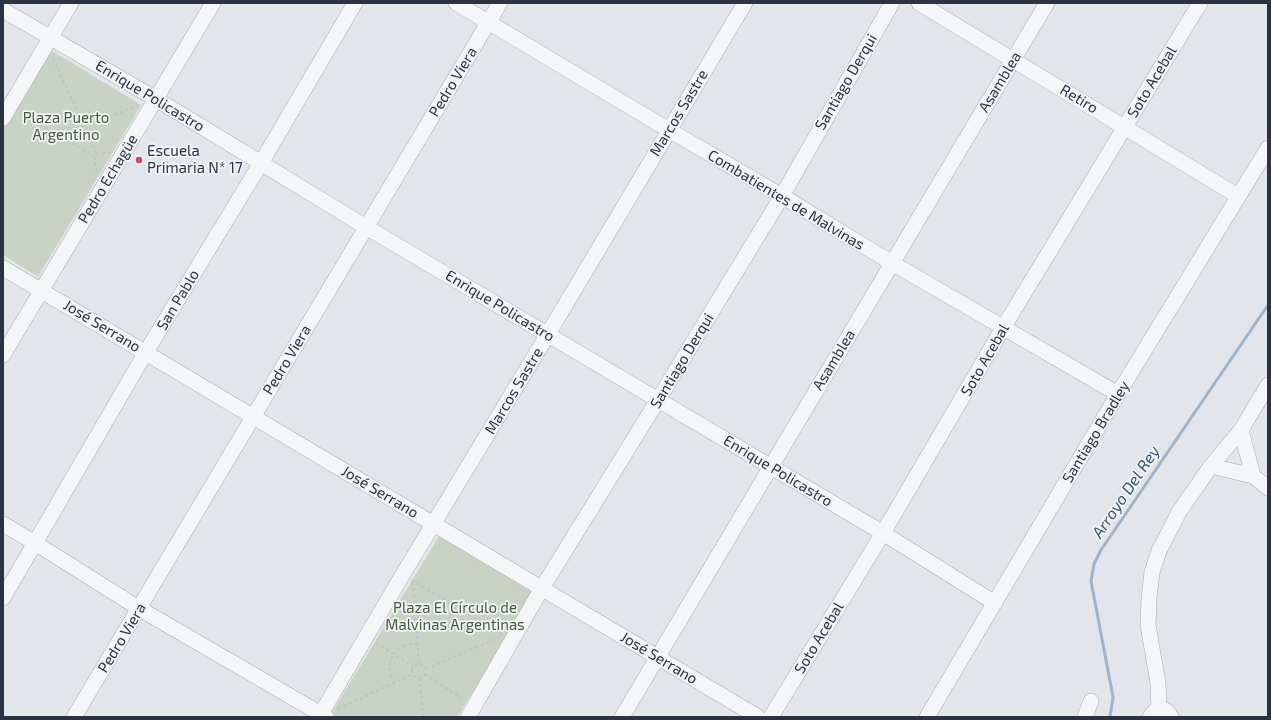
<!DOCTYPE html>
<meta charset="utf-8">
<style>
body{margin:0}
#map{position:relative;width:1271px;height:720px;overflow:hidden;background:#e2e5ea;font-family:"Exo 2",sans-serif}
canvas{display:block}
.frame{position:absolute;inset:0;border:4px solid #2a3342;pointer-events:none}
</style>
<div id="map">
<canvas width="1271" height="720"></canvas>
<div class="frame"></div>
</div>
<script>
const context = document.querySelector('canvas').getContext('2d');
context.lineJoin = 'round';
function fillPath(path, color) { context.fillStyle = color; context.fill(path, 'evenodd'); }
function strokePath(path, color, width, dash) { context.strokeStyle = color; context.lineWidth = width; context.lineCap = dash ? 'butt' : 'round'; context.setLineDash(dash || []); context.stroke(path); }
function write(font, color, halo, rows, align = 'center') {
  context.font = font + ' "Exo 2",sans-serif'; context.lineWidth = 3.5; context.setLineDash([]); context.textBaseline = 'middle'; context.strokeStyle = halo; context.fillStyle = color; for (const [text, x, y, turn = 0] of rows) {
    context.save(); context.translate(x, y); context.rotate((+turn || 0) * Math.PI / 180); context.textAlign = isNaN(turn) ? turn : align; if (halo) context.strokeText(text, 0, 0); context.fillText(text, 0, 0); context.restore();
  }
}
const green = new Path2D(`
 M49 49 141 105 38 277 3 255V128Z
 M441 533 536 592 457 717H336L331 714Z`);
const stream = new Path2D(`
 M1110 717 1113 697 1091 581 1094 564 1101 550 1268 305`);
const path = new Path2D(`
 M53 58 97 155
 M20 113 95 157
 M58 135 136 107
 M97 155 101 153H110
 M95 157V168L98 173
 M412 580 503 635
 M413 582 419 664
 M376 643 414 667
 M412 671a7 7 0 1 1 14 0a7 7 0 1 1-14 0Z
 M426 669 500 637
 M425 674 464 700
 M420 678 423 717
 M395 682C381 664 396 642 417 644
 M338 709 413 674`);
const minor = new Path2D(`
 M456 3 669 130 782 196 892 263 1118 394
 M919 3 1238 196
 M3 10 156 99 366 227 883 533 995 603
 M3 118 71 3
 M3 268 758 717
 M3 355 213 3
 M1241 430 1253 476
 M1211 466 1253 476 1268 488
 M3 524 35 543 140 609 326 717
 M3 598 146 352 261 163 355 3
 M1159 709 1158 683 1148 625 1149 598 1152 572 1159 551 1179 512 1211 466 1241 430 1268 385
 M74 717 500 3
 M319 717 403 574 548 334 745 3
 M468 717 542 588 658 400 782 196 892 3
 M622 717 1047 3
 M771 717 883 533 1003 328 1200 3
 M927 717 1118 394 1268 148
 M1085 717 1091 701
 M1150 717 1156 710C1163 708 1168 710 1171 717`);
const markers = [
 [139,160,4,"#cd4960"]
];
const streetNames = [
 ["Pedro Viera",453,82,-59],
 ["Santiago Derqui",846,82,-60],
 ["Asamblea",1000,82,-59],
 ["Soto Acebal",1152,82,-59],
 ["Enrique Policastro",150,96,31],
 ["Retiro",1079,99,31],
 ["Marcos Sastre",679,113,-59],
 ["Pedro Echagüe",108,179,-59],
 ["Combatientes de Malvinas",786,200,31],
 ["San Pablo",178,300,-59],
 ["Enrique Policastro",500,306,31],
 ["José Serrano",102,326,31],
 ["Pedro Viera",287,360,-59],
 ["Asamblea",834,360,-59],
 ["Soto Acebal",985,360,-60],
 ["Santiago Derqui",682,361,-59],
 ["Marcos Sastre",514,391,-59],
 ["Santiago Bradley",1096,432,-59],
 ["Enrique Policastro",778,471,31],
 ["José Serrano",380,492,31],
 ["Pedro Viera",122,638,-59],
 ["Soto Acebal",819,638,-59],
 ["José Serrano",659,658,31]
];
const parkNames = [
 ["Plaza Puerto",66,118],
 ["Argentino",66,135],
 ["Plaza El Círculo de",455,608],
 ["Malvinas Argentinas",455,625]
];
const poiNames = [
 ["Escuela",147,151],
 ["Primaria N* 17",147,168]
];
const waterNames = [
 ["Arroyo Del Rey",1126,492,-56]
];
fillPath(green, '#c8d4c3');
strokePath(stream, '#9db4c9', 3);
strokePath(minor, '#a7acb4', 16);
strokePath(path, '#c0c3c9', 2, [3, 3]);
strokePath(minor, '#f5f6f8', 15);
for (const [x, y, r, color] of markers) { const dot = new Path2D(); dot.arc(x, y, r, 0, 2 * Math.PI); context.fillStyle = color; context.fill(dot); strokePath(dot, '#f2f4f7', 1.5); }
write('15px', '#2a3342', '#f2f4f7', streetNames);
write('15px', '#405d37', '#f2f4f7', parkNames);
write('15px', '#2a3342', '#f2f4f7', poiNames, 'left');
write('italic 16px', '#345376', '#f2f4f7', waterNames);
</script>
